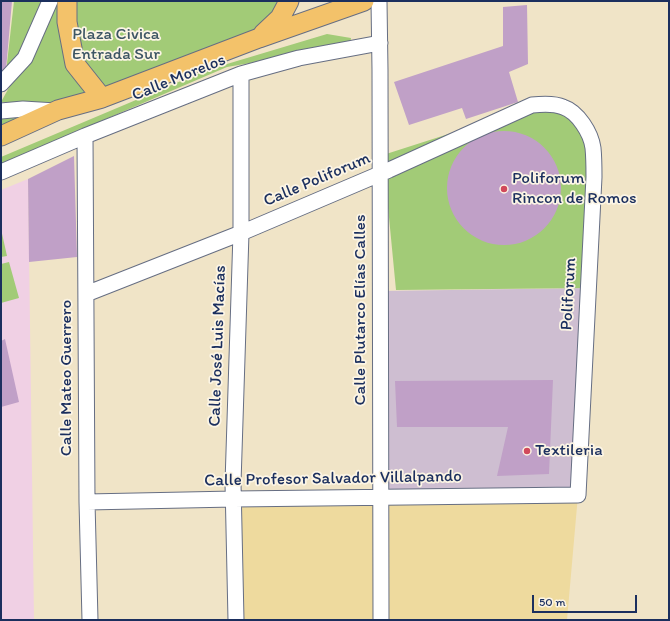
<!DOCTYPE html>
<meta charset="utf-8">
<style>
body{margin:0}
#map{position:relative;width:670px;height:621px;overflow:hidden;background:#f0e4c7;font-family:Itim,sans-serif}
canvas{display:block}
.frame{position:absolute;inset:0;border:2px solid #1b2f5e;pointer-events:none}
.scale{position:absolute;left:532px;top:595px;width:105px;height:18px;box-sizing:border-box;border:2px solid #1b2f5e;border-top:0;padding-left:5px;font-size:12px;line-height:14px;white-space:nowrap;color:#1b2f5e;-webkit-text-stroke:3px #fcf5e5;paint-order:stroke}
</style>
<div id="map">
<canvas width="670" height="621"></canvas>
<div class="frame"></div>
<div class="scale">50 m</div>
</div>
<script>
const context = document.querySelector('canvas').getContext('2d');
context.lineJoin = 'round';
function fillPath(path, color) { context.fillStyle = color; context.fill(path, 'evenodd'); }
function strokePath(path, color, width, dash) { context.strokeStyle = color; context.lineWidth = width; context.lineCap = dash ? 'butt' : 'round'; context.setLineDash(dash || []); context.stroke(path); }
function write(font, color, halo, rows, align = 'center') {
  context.font = font + ' Itim,sans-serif'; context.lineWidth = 3.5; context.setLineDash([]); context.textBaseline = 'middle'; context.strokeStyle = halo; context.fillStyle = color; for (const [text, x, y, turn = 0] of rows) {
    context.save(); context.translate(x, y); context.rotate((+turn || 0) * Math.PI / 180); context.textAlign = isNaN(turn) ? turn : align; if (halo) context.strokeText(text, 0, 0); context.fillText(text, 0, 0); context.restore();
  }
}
const built = new Path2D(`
 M28 179 34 620H1V190Z`);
const industrial = new Path2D(`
 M589 288 578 495 380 497V291Z`);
const green = new Path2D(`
 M14 1H47L5 81Z
 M57 1H289L259 38 58 110 1 102Z
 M327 34 351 38 350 46 227 67 1 164V157L207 70Z
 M542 104 563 107 593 147 589 288 396 290 383 155Z
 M31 113 1 130V117Z
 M1 229 7 256 1 257Z
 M9 262 19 298 1 303V264Z`);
const sand = new Path2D(`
 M578 495 567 620H236L234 499Z`);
const building = new Path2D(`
 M1 1H12L5 81 1 83Z
 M527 5 528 64 509 72 518 102 466 119 462 108 409 125 394 82 503 46V7Z
 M447 188a57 57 0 1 1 114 0a57 57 0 1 1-114 0Z
 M74 156 77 257 29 262 28 179Z
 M5 339 19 402 1 407V341Z
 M553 380 549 474 497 476 508 427H397L395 381Z`);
const minor = new Path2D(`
 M379 1 380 70 381 620
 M1 84 25 58 50 1
 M1 111 23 109 56 111
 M85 136 87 502 90 620
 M1 172 85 136 241 74 299 58 380 43
 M86 294 241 233 389 170 532 105C541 104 554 103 563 107 578 112 591 133 593 148 594 158 594 167 594 177L578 495 234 499 87 502
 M236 620 233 483 241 233V74`);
const major = new Path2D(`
 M67 1V22L75 64 102 98
 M263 34 280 18 289 1
 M1 136 58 110 102 98 259 38 364 1`);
const markers = [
 [504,189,4,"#d1495b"],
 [527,451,4,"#d1495b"]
];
const parkNames = [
 ["Plaza Civica",116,35],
 ["Entrada Sur",116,55]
];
const streetNames = [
 ["Calle Morelos",179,78,-22],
 ["Calle Poliforum",317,180,-23],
 ["Poliforum",569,294,-87],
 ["Calle Plutarco Elías Calles",361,310,-90],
 ["Calle José Luis Macías",218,346,-88],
 ["Calle Mateo Guerrero",67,378,-90],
 ["Calle Profesor Salvador Villalpando",333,479,-1]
];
const poiNames = [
 ["Poliforum",512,179],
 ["Rincon de Romos",512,199],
 ["Textileria",535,451]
];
fillPath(built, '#f0d0e4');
fillPath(industrial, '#cebed1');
fillPath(green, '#a2cb77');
fillPath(sand, '#eeda9e');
fillPath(building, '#c0a0c7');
strokePath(minor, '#666e83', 17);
strokePath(major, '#666e83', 21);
strokePath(minor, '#fff', 15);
strokePath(major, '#f3c26a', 19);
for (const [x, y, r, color] of markers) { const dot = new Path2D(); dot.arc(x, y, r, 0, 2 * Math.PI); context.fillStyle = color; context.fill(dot); strokePath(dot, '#fcf5e5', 1.5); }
write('17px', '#3d5664', '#fcf5e5', parkNames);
write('17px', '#1b2f5e', '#fcf5e5', streetNames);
write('17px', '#1b2f5e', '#fcf5e5', poiNames, 'left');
</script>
